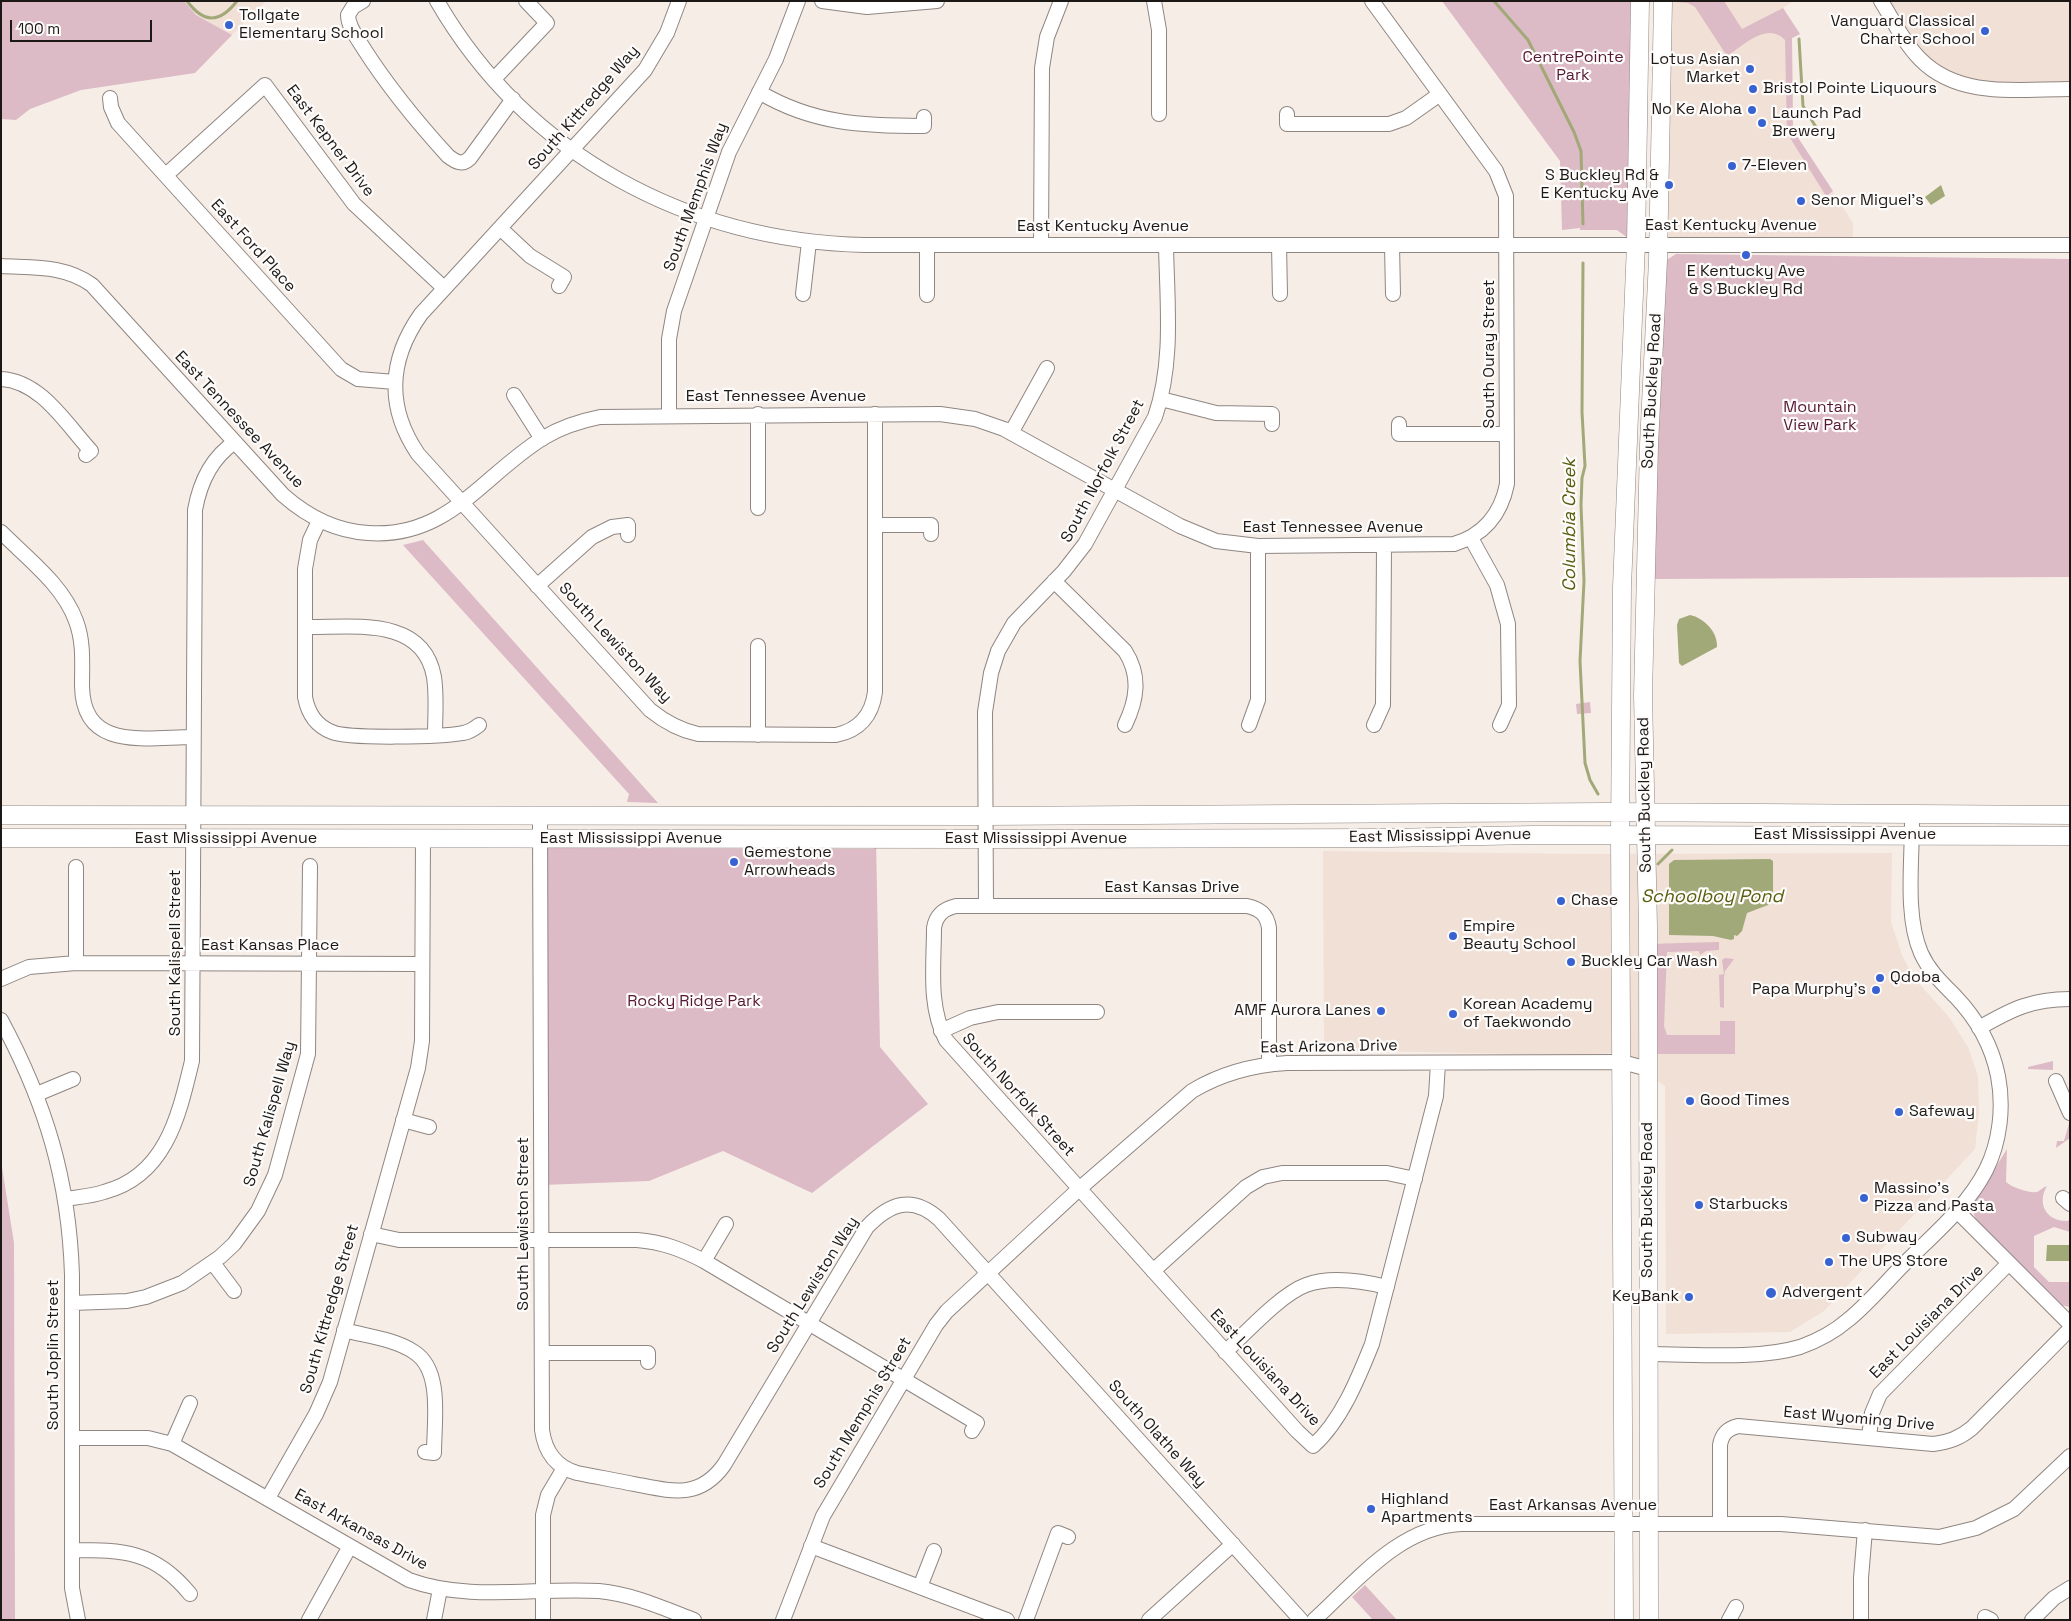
<!DOCTYPE html>
<style>
body{margin:0}
#map{position:relative;width:2071px;height:1621px;overflow:hidden;background:#f7ede7;font-family:"Space Grotesk",sans-serif}
canvas{display:block}
.frame{position:absolute;inset:0;border:2px solid #1b1816;pointer-events:none}
.scale{position:absolute;left:10px;top:20px;width:142px;height:22px;box-sizing:border-box;border:2px solid #1b1816;border-top:0;padding-left:6px;font-size:15px;line-height:18px;white-space:nowrap;color:#1b1816;-webkit-text-stroke:4px #fefcfb;paint-order:stroke}
</style>
<div id="map">
<canvas width="2071" height="1621"></canvas>
<div class="frame"></div>
<div class="scale">100 m</div>
</div>
<script>
const context = document.querySelector('canvas').getContext('2d');
context.lineJoin = 'round';
function fillPath(path, color) { context.fillStyle = color; context.fill(path, 'evenodd'); }
function strokePath(path, color, width, dash) { context.strokeStyle = color; context.lineWidth = width; context.lineCap = dash ? 'butt' : 'round'; context.setLineDash(dash || []); context.stroke(path); }
function write(font, color, halo, rows, align = 'center') {
  context.font = font + ' "Space Grotesk",sans-serif'; context.lineWidth = 4.5; context.setLineDash([]); context.textBaseline = 'middle'; context.strokeStyle = halo; context.fillStyle = color; for (const [text, x, y, turn = 0] of rows) {
    context.save(); context.translate(x, y); context.rotate((+turn || 0) * Math.PI / 180); context.textAlign = isNaN(turn) ? turn : align; if (halo) context.strokeText(text, 0, 0); context.fillText(text, 0, 0); context.restore();
  }
}
const built = new Path2D(`
 M184 1H266L232 35 196 15Z
 M1663 1H1793L1783 8 1800 34 1792 38 1793 130 1853 223V243L1659 244Z
 M1881 1H2070V89H1989L1942 76Z
 M1323 851 1586 854 1892 853 1891 922 1902 955 1914 978 1949 1017 1968 1047 1978 1076 1979 1112 1975 1149 1824 1311 1790 1332 1666 1334 1665 1086 1613 1053 1573 1055 1324 1050Z`);
const green = new Path2D(`
 M1 1H184L196 15 232 35 195 73 81 90 30 109 16 120 1 119Z
 M1442 1H1640L1636 244 1617 230H1580V228L1562 230 1560 161Z
 M1663 1H1724L1742 29 1783 8 1800 34 1792 38 1793 130 1833 191 1826 196 1787 133 1785 40C1767 21 1744 45 1727 56L1695 7 1688 3Z
 M1676 254 2070 259V577L1653 579V490L1665 261Z
 M423 540 658 803 627 802 629 794 403 545Z
 M1590 702 1591 713 1577 714 1576 704Z
 M540 839 556 848 874 849 876 839 880 1047 928 1104 812 1193 723 1151 649 1181 542 1185Z
 M1719 942V950L1706 951 1700 955 1699 951 1667 952 1664 1026 1667 1035H1720V1021H1735V1054H1648V944Z
 M1725 958 1734 959 1725 971 1724 978V1008L1720 1007 1719 975 1724 974 1722 960Z
 M2053 1061V1070L2028 1069V1067Z
 M2070 1120V1138L2056 1148 2057 1141H2064Z
 M2007 1149 2006 1182C2013 1188 2028 1193 2037 1192 2040 1191 2043 1187 2047 1186 2036 1204 2047 1222 2068 1221L2070 1218V1232L2054 1227 2034 1236V1267L2049 1282H2070V1307L2060 1305 1976 1220 1972 1209 1974 1202Z
 M1 1161 14 1243 15 1620H1Z
 M1365 1585 1397 1620H1373L1352 1597Z`);
const water = new Path2D(`
 M1941 185 1945 196 1931 205 1925 197Z
 M1690 615C1704 618 1718 632 1717 647L1682 666 1679 663 1677 625 1679 619Z
 M1770 859 1773 861V898L1768 905 1747 913 1742 931 1737 936 1734 935V939L1731 940 1713 936 1669 935V864L1674 860Z
 M2047 1245H2070V1261H2046Z`);
const stream = new Path2D(`
 M187 1C204 24 220 23 237 1
 M1494 1 1528 40 1574 132 1581 151 1583 224
 M1799 39 1803 106 1819 132
 M1583 263 1582 412 1585 466 1582 478 1581 505 1584 581 1580 661 1585 763 1590 780 1598 794
 M1658 864 1672 850`);
const minor = new Path2D(`
 M363 1 353 7 348 15C348 27 358 39 364 49 389 88 417 122 448 156 456 162 462 166 470 158L513 99
 M437 1C527 156 689 241 865 245H2070
 M679 1 667 33 645 70 421 314C389 359 386 407 418 454L650 710C665 722 679 730 698 734L836 735C860 730 872 715 875 692V414
 M822 1 867 7 937 1
 M1154 1 1159 30V114
 M1881 1C1893 20 1904 43 1920 59 1959 99 2019 89 2070 89
 M494 79 547 23 526 1
 M759 92C813 124 863 126 924 126V117
 M110 98 111 107 118 123 341 369 358 379 395 382
 M1287 114V124H1389L1406 118 1440 94
 M166 175 265 85 354 204 444 288
 M500 228 530 256 564 277 559 286
 M1041 244 1042 68 1047 37 1061 1
 M927 245V295
 M1279 245 1280 294
 M1392 245 1393 294
 M1 266C34 268 65 265 92 285L283 495C308 517 335 531 368 533 448 539 483 475 543 438 561 427 580 421 600 417L940 414 975 419 1004 429 1180 526 1216 541 1258 546 1454 544C1484 535 1501 514 1507 484L1506 196 1496 171 1372 1
 M803 294 809 242
 M1 379C41 381 66 424 91 451L86 455
 M514 395 542 439
 M1161 399 1216 413 1272 414V424
 M758 414V508
 M669 415V339L674 311 729 152 776 59 798 1
 M1399 424V434H1507
 M1011 433 1047 368
 M319 521 310 540 305 569V697C308 713 316 726 332 732 347 739 443 737 463 733 470 732 474 729 479 725
 M875 525H931V534
 M1 532C28 559 63 585 76 621 84 642 82 664 82 686 83 752 147 737 193 737
 M1471 538 1497 585 1508 624 1509 705 1500 725
 M1054 581 1125 651C1141 676 1137 700 1125 725
 M537 586 592 537 612 527 628 525V535
 M305 627C351 628 423 615 434 677 437 696 435 716 435 735
 M758 646V735
 M1249 725 1258 700V546
 M1374 725 1383 705 1384 546
 M540 816 542 1430C545 1452 556 1467 577 1473 596 1477 615 1480 634 1484 671 1491 699 1500 724 1465L867 1227C890 1203 912 1195 939 1219L1301 1620
 M986 906 985 712 991 673 998 651 1014 623 1064 571 1085 544 1155 417C1174 362 1167 302 1166 245
 M76 963V867
 M1 979 29 967 76 963 422 964
 M1 1020C46 1104 69 1180 72 1275V1588L78 1620
 M1979 1028C2012 1009 2032 999 2070 999
 M941 1031 970 1018 998 1012H1097
 M1269 1064V928C1267 914 1260 909 1247 906H956C943 909 936 915 934 928 934 965 928 1006 946 1040L1297 1431 1313 1446C1341 1421 1358 1379 1372 1344L1436 1096 1438 1063
 M2056 1081 2070 1113
 M37 1094 73 1079
 M403 1120 429 1127
 M2063 1198 2070 1204
 M66 1199C79 1197 92 1196 104 1192 166 1176 179 1115 192 1061L195 510C200 482 211 458 235 442
 M1957 1211 2070 1324
 M371 1234 399 1240H637C662 1242 681 1249 704 1261L977 1423 972 1431
 M704 1261 726 1224
 M213 1263 234 1291
 M1153 1271 1246 1187 1263 1177 1282 1173H1387L1415 1179
 M72 1303 127 1301 146 1297 182 1283 220 1257 234 1244 258 1211 275 1175 308 1054 310 866
 M344 1330C366 1336 395 1339 414 1352 443 1370 434 1422 434 1453L425 1452
 M1225 1352C1246 1333 1281 1294 1306 1285 1330 1276 1363 1281 1387 1287
 M542 1353H648V1362
 M1649 1354C1694 1354 1757 1360 1800 1347 1817 1341 1834 1332 1848 1320 1869 1303 1886 1282 1905 1263 1934 1234 1967 1207 1986 1170 2000 1142 2004 1107 1998 1076 1992 1046 1977 1019 1955 996 1942 983 1929 971 1921 953 1904 914 1913 856 1912 814
 M1869 1437 1872 1413 1880 1394 2009 1263
 M72 1438H148L172 1444 409 1580C469 1602 536 1587 599 1591 632 1594 663 1608 694 1620
 M172 1444 190 1403
 M268 1498 316 1414 330 1382 418 1068 422 1041 423 839
 M1720 1524V1445C1722 1434 1727 1429 1738 1426L1933 1444C1949 1442 1960 1438 1972 1428L2070 1329
 M811 1546 1007 1620
 M72 1550C124 1550 155 1551 190 1594
 M920 1587 934 1551
 M1985 1617 1991 1620
 M309 1620 350 1546
 M434 1620 440 1589
 M543 1620V1515L548 1495 564 1468
 M783 1620 823 1516 936 1325 947 1311 1079 1189 1192 1091C1222 1073 1252 1065 1287 1063L1622 1062 1648 1069
 M1026 1620 1058 1533 1068 1537
 M1149 1620 1233 1544
 M1314 1620C1357 1581 1399 1527 1461 1524H1781L1939 1537 1976 1528 2014 1509 2070 1456
 M1729 1620 1736 1607
 M1861 1620V1578L1865 1530
 M2032 1620 2054 1598 2070 1588`);
const major = new Path2D(`
 M1 815 985 816 1605 812 2070 815
 M1 838 985 839 1389 838 1532 835 2070 836
 M1624 1620 1620 835 1622 587 1636 244 1640 1
 M1649 1620 1648 927 1643 695 1649 445 1658 260 1663 1`);
const markers = [
 [229,25,5,"#3862d2"],
 [1985,31,5,"#3862d2"],
 [1750,69,5,"#3862d2"],
 [1753,89,5,"#3862d2"],
 [1752,110,5,"#3862d2"],
 [1762,123,5,"#3862d2"],
 [1732,166,5,"#3862d2"],
 [1669,185,5,"#3862d2"],
 [1801,201,5,"#3862d2"],
 [1746,255,5,"#3862d2"],
 [734,862,5,"#3862d2"],
 [1561,901,5,"#3862d2"],
 [1453,936,5,"#3862d2"],
 [1571,962,5,"#3862d2"],
 [1880,978,5,"#3862d2"],
 [1876,990,5,"#3862d2"],
 [1381,1011,5,"#3862d2"],
 [1453,1014,5,"#3862d2"],
 [1690,1101,5,"#3862d2"],
 [1899,1112,5,"#3862d2"],
 [1864,1198,5,"#3862d2"],
 [1699,1205,5,"#3862d2"],
 [1846,1238,5,"#3862d2"],
 [1829,1262,5,"#3862d2"],
 [1771,1293,6,"#3862d2"],
 [1689,1297,5,"#3862d2"],
 [1371,1509,5,"#3862d2"]
];
const poiNames = [
 ["Tollgate",239,16],
 ["Elementary School",239,34],
 ["Vanguard Classical",1975,22,"right"],
 ["Charter School",1975,40,"right"],
 ["Lotus Asian",1740,60,"right"],
 ["Market",1740,78,"right"],
 ["Bristol Pointe Liquours",1763,89],
 ["No Ke Aloha",1742,110,"right"],
 ["Launch Pad",1772,114],
 ["Brewery",1772,132],
 ["7-Eleven",1742,166],
 ["S Buckley Rd &",1659,176,"right"],
 ["E Kentucky Ave",1659,194,"right"],
 ["Senor Miguel's",1811,201],
 ["E Kentucky Ave",1746,272,"center"],
 ["& S Buckley Rd",1746,290,"center"],
 ["Gemestone",744,853],
 ["Arrowheads",744,871],
 ["Chase",1571,901],
 ["Empire",1463,927],
 ["Beauty School",1463,945],
 ["Buckley Car Wash",1581,962],
 ["Qdoba",1890,978],
 ["Papa Murphy's",1866,990,"right"],
 ["Korean Academy",1463,1005],
 ["of Taekwondo",1463,1023],
 ["AMF Aurora Lanes",1371,1011,"right"],
 ["Good Times",1700,1101],
 ["Safeway",1909,1112],
 ["Massino's",1874,1189],
 ["Pizza and Pasta",1874,1207],
 ["Starbucks",1709,1205],
 ["Subway",1856,1238],
 ["The UPS Store",1839,1262],
 ["Advergent",1782,1293],
 ["KeyBank",1679,1297,"right"],
 ["Highland",1381,1500],
 ["Apartments",1381,1518]
];
const parkNames = [
 ["CentrePointe",1573,58],
 ["Park",1573,76],
 ["Mountain",1820,408],
 ["View Park",1820,426],
 ["Rocky Ridge Park",694,1002]
];
const streetNames = [
 ["South Kittredge Way",584,108,-49],
 ["East Kepner Drive",330,141,53],
 ["South Memphis Way",696,197,-70],
 ["East Kentucky Avenue",1731,226],
 ["East Kentucky Avenue",1103,227],
 ["East Ford Place",253,246,48],
 ["South Ouray Street",1490,354,-90],
 ["South Buckley Road",1652,391,-87],
 ["East Tennessee Avenue",776,397],
 ["East Tennessee Avenue",239,420,47],
 ["South Norfolk Street",1103,471,-62],
 ["East Tennessee Avenue",1333,528],
 ["South Lewiston Way",615,643,47],
 ["South Buckley Road",1645,795,-91],
 ["East Mississippi Avenue",1845,835],
 ["East Mississippi Avenue",1440,836,-1],
 ["East Mississippi Avenue",226,839],
 ["East Mississippi Avenue",631,839],
 ["East Mississippi Avenue",1036,839],
 ["East Kansas Drive",1172,888],
 ["East Kansas Place",270,946],
 ["South Kalispell Street",176,953,-90],
 ["East Arizona Drive",1329,1047,-1],
 ["South Norfolk Street",1018,1095,48],
 ["South Kalispell Way",270,1114,-74],
 ["South Buckley Road",1648,1200,-90],
 ["South Lewiston Street",524,1224,-90],
 ["South Lewiston Way",813,1285,-58],
 ["South Kittredge Street",330,1309,-74],
 ["East Louisiana Drive",1927,1322,-45],
 ["South Joplin Street",54,1355,-90],
 ["East Louisiana Drive",1265,1368,47],
 ["South Memphis Street",863,1413,-59],
 ["East Wyoming Drive",1859,1419,5],
 ["South Olathe Way",1157,1434,48],
 ["East Arkansas Avenue",1573,1506],
 ["East Arkansas Drive",361,1530,29]
];
const waterNames = [
 ["Columbia Creek",1570,525,-90],
 ["Schoolboy Pond",1712,897]
];
fillPath(built, '#f1e0d5');
fillPath(green, '#dcbac6');
fillPath(water, '#a2a978');
strokePath(stream, '#a2a978', 3);
strokePath(minor, '#8f8681', 16);
strokePath(major, '#8f8681', 19);
strokePath(minor, '#fff', 14);
strokePath(major, '#fff', 18);
for (const [x, y, r, color] of markers) { const dot = new Path2D(); dot.arc(x, y, r, 0, 2 * Math.PI); context.fillStyle = color; context.fill(dot); strokePath(dot, '#fefcfb', 2); }
write('16px', '#1b1816', '#fefcfb', poiNames, 'left');
write('16px', '#561835', '#fefcfb', parkNames);
write('16px', '#1b1816', '#fefcfb', streetNames);
write('italic 18px', '#565d0d', '#fefcfb', waterNames);
</script>
